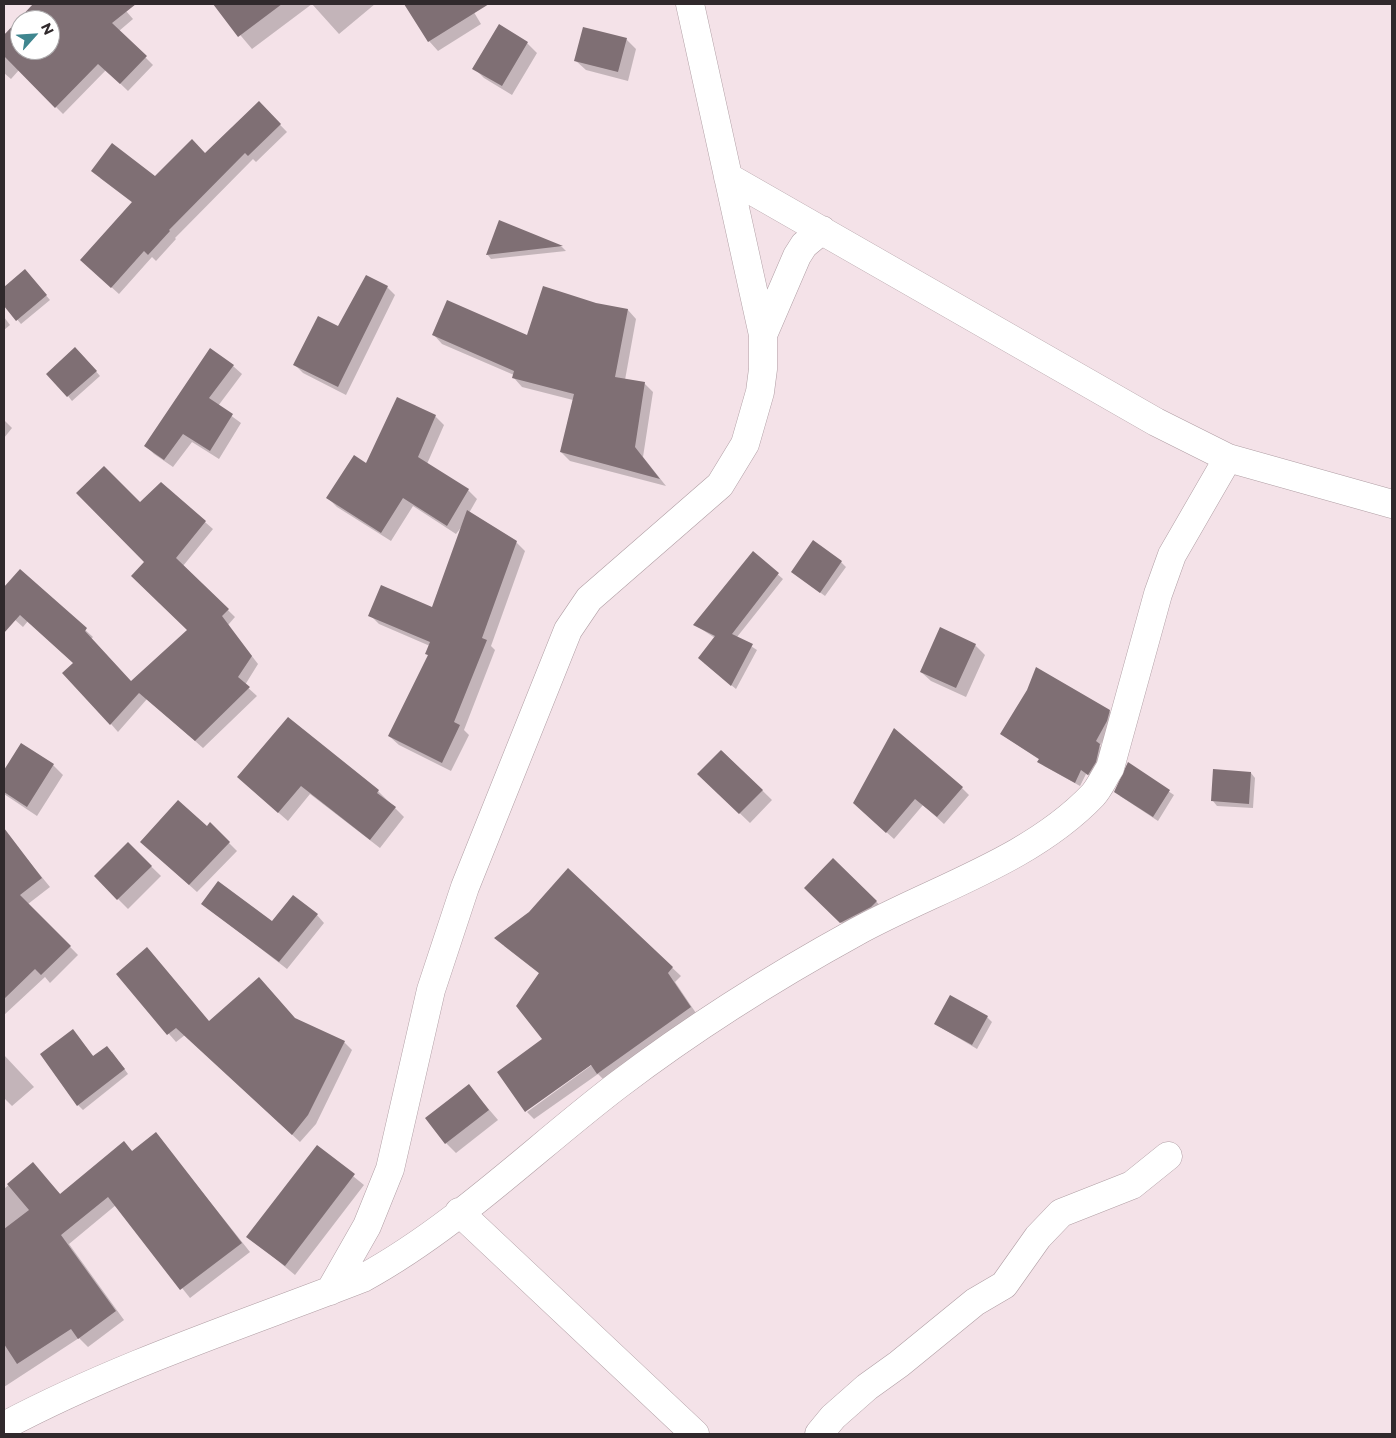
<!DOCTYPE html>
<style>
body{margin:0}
#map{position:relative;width:1396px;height:1438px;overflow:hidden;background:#f4e2e8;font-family:Montserrat,sans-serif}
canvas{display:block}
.frame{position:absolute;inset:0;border:5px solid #30292c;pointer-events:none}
.north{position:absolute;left:10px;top:10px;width:50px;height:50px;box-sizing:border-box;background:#fff;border:1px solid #aca9ab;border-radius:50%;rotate:64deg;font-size:14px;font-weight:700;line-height:20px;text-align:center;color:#30292c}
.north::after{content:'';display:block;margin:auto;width:18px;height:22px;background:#3f868f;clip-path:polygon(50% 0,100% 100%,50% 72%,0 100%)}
</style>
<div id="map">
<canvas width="1396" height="1438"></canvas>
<div class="frame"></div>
<div class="north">N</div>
</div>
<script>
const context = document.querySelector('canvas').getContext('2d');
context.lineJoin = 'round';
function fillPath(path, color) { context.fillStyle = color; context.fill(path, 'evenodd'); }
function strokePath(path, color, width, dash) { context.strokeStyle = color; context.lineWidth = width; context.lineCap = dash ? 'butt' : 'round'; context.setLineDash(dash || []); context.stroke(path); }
const shadow = new Path2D(`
 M34 4H120L133 19 119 31 153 65 128 91 106 70 63 114 19 70 11 79 4 73V32L6 34ZM20 20H50V50H20Z
 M230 4H312L252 49 220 11Z
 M312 4H375L339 34Z
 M406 4H469L481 24 438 51 429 41Z
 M626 39 636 49 628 81 586 70 576 61Z
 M527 43 537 53 512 95 484 78 474 68Z
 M259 103 287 132 256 162 253 159 175 238 176 239 156 261 152 257 119 294 89 267 133 203 100 178H155L205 154Z
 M500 222 562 247 566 251 491 259 487 254Z
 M25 271 50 300 21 324 4 304V289Z
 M387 287 395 295 346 395 303 373 295 365Z
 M596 304 628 310 636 319 625 380 644 383 653 392 643 457 666 486 570 461 561 452 573 400 522 387 514 378V375L442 344 434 335 528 337Z
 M4 317 10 325 4 330Z
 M80 353 100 376 72 401 68 396Z
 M233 366 242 374 218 406 241 423 219 459 192 442 173 467 154 454 146 446Z
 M398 399 435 416 444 425 427 464 468 490 477 499 469 513 516 542 525 551 491 646 495 650 464 730 469 735 451 771 399 745 389 736 429 656 427 654 430 646 379 624 370 615 433 609 463 525 456 534 413 506 391 541 337 507 328 498 367 465Z
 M4 420 12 428 4 438Z
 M161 484 213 529 183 566 235 617 228 625 258 664 245 685 257 696 203 748 147 699 118 732 111 724 75 663 28 621 23 627 4 610V589L20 571 93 637 91 639 131 682 188 630 146 562 140 504Z
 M753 553 783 579 737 637 757 650 736 689 704 663 715 638 695 625Z
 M841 562 846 567 825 596 792 572Z
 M975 645 985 655 966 697 931 681 921 672Z
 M1028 691 1109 711 1114 715 1111 726 1100 746 1104 750 1093 778 1086 774 1080 786 1044 766 1040 760 1001 734Z
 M288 719 378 791 404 817 380 848 310 794 288 821 248 786Z
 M21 745 53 765 63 775 37 816 4 794V772Z
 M722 751 772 800 750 823 709 784Z
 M1128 764 1174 795 1158 821 1120 796Z
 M1251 773 1255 778 1253 808 1217 806 1213 801Z
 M962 788 969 795 944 824 923 805 894 839 862 810Z
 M210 824 237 851 197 892 149 849 207 827Z
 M14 843 50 887 28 904 78 955 50 983 45 977 4 1015V946L18 932 4 913V851Z
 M128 844 161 876 128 909 95 876Z
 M833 860 886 911 851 932 805 888Z
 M568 870 681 976 675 982 698 1016 606 1082 598 1074 534 1119 527 1112 596 1062 544 1039 540 974 504 946Z
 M203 904 272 923 317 915 324 923 287 969Z
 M117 974 210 1022 296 1019 344 1042 352 1050 316 1124 300 1142 185 1035 176 1042Z
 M987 1017 992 1022 977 1049 935 1024Z
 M73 1031 94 1057 112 1052 128 1074 83 1110 78 1105Z
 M4 1055 34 1087 12 1106 4 1098Z
 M469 1086 498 1120 456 1153 446 1143Z
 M156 1134 250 1252 190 1298 116 1205 69 1244 124 1320 88 1347 79 1338 4 1387V1337L21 1325 4 1300V1189L33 1164 61 1195 124 1143 133 1152Z
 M317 1147 364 1185 295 1275 248 1236Z`);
const building = new Path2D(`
 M33 4H136L112 23 147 56 120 84 98 64 55 108 4 56V35ZM20 20H50V50H20Z
 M213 4H282L238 37Z
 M404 4H489L428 42Z
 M499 24 528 42 502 86 472 69Z
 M583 27 627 38 618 72 574 61Z
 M259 101 281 124 248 156 245 153 169 230 170 231 148 255 144 251 111 288 80 260 132 202 91 171 112 143 155 176 192 139 205 153Z
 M499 220 563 246 486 255Z
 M25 269 47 295 16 321 4 306V287Z
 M366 275 388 286 338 387 293 365 318 316 338 326Z
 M543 286 596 303 628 309 615 377 645 382 635 447 660 479 560 452 574 394 512 378 514 371 432 335 447 300 527 335Z
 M75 347 97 371 67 397 46 374Z
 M210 348 234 365 209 398 233 414 210 451 183 434 164 460 144 446Z
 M397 397 436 415 418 457 469 489 447 526 403 498 381 533 326 498 354 455 366 463Z
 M104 466 140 502 161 482 206 521 176 558 229 609 222 616 252 656 238 677 250 687 195 741 139 693 110 725 62 673 73 663 20 615 4 633V587L20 569 87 628 85 631 131 681 187 630 131 576 144 562 76 493Z
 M467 510 517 541 482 638 487 640 454 722 460 725 442 763 388 736 428 655 425 654 430 642 368 616 381 585 432 607Z
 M813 540 842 561 820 593 791 572Z
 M753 551 779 573 732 634 753 644 731 686 698 658 715 636 693 625Z
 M940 627 976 644 956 688 920 672Z
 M1036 667 1110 710 1107 721 1096 741 1100 744 1096 762 1088 775 1081 770 1075 783 1037 762 1039 759 1000 734 1027 690Z
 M288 717 379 790 377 793 396 807 370 840 301 786 278 813 237 777Z
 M894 728 963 787 937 817 915 799 886 833 853 803Z
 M21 743 54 764 27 807 4 792V770Z
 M721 750 763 790 739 814 697 774Z
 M1128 762 1170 790 1153 817 1114 792Z
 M1213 769 1251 772 1249 804 1211 801Z
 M178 800 207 826 210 822 230 842 189 885 140 842Z
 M4 828 42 878 20 895 71 946 41 975 35 969 4 999Z
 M128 842 152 866 117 900 94 876Z
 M833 858 877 901 871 907 840 923 804 888Z
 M568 868 673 967 668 973 691 1007 597 1074 591 1065 525 1112 497 1072 542 1039 516 1006 539 973 494 938 529 912Z
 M218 881 272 921 293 895 318 914 279 962 201 904Z
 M147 947 209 1021 259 977 295 1018 345 1041 308 1115 292 1135 176 1028 167 1035 116 974Z
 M950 995 988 1016 972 1045 934 1024Z
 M73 1029 93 1056 107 1046 125 1069 77 1106 40 1054Z
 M469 1084 489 1110 445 1144 425 1118Z
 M156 1132 242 1243 180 1290 108 1197 61 1235 116 1311 78 1339 71 1329 17 1364 4 1344V1229L29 1210 7 1184 33 1162 60 1194 124 1141 132 1151Z
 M317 1145 355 1174 285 1266 246 1237Z`);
const minor = new Path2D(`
 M728 177 1156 422 1228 458 1392 504
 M763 335 797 256 804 245 822 230
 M459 1212 695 1434
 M330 1291 367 1226 390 1169 431 990 465 887 568 630 589 599 720 485 745 444 760 392 763 369V335L690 4
 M4 1426C119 1365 242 1325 363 1278 456 1227 534 1149 618 1085 693 1028 774 977 856 932 934 889 1030 861 1093 795 1100 787 1104 777 1110 768L1158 594 1172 555 1228 458
 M819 1434 833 1417 867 1387 899 1364 975 1302 1004 1285 1038 1237 1061 1213 1132 1185 1168 1156`);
fillPath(shadow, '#0003');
fillPath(building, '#7f6f74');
strokePath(minor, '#b09ea4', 29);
strokePath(minor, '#fff', 28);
</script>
